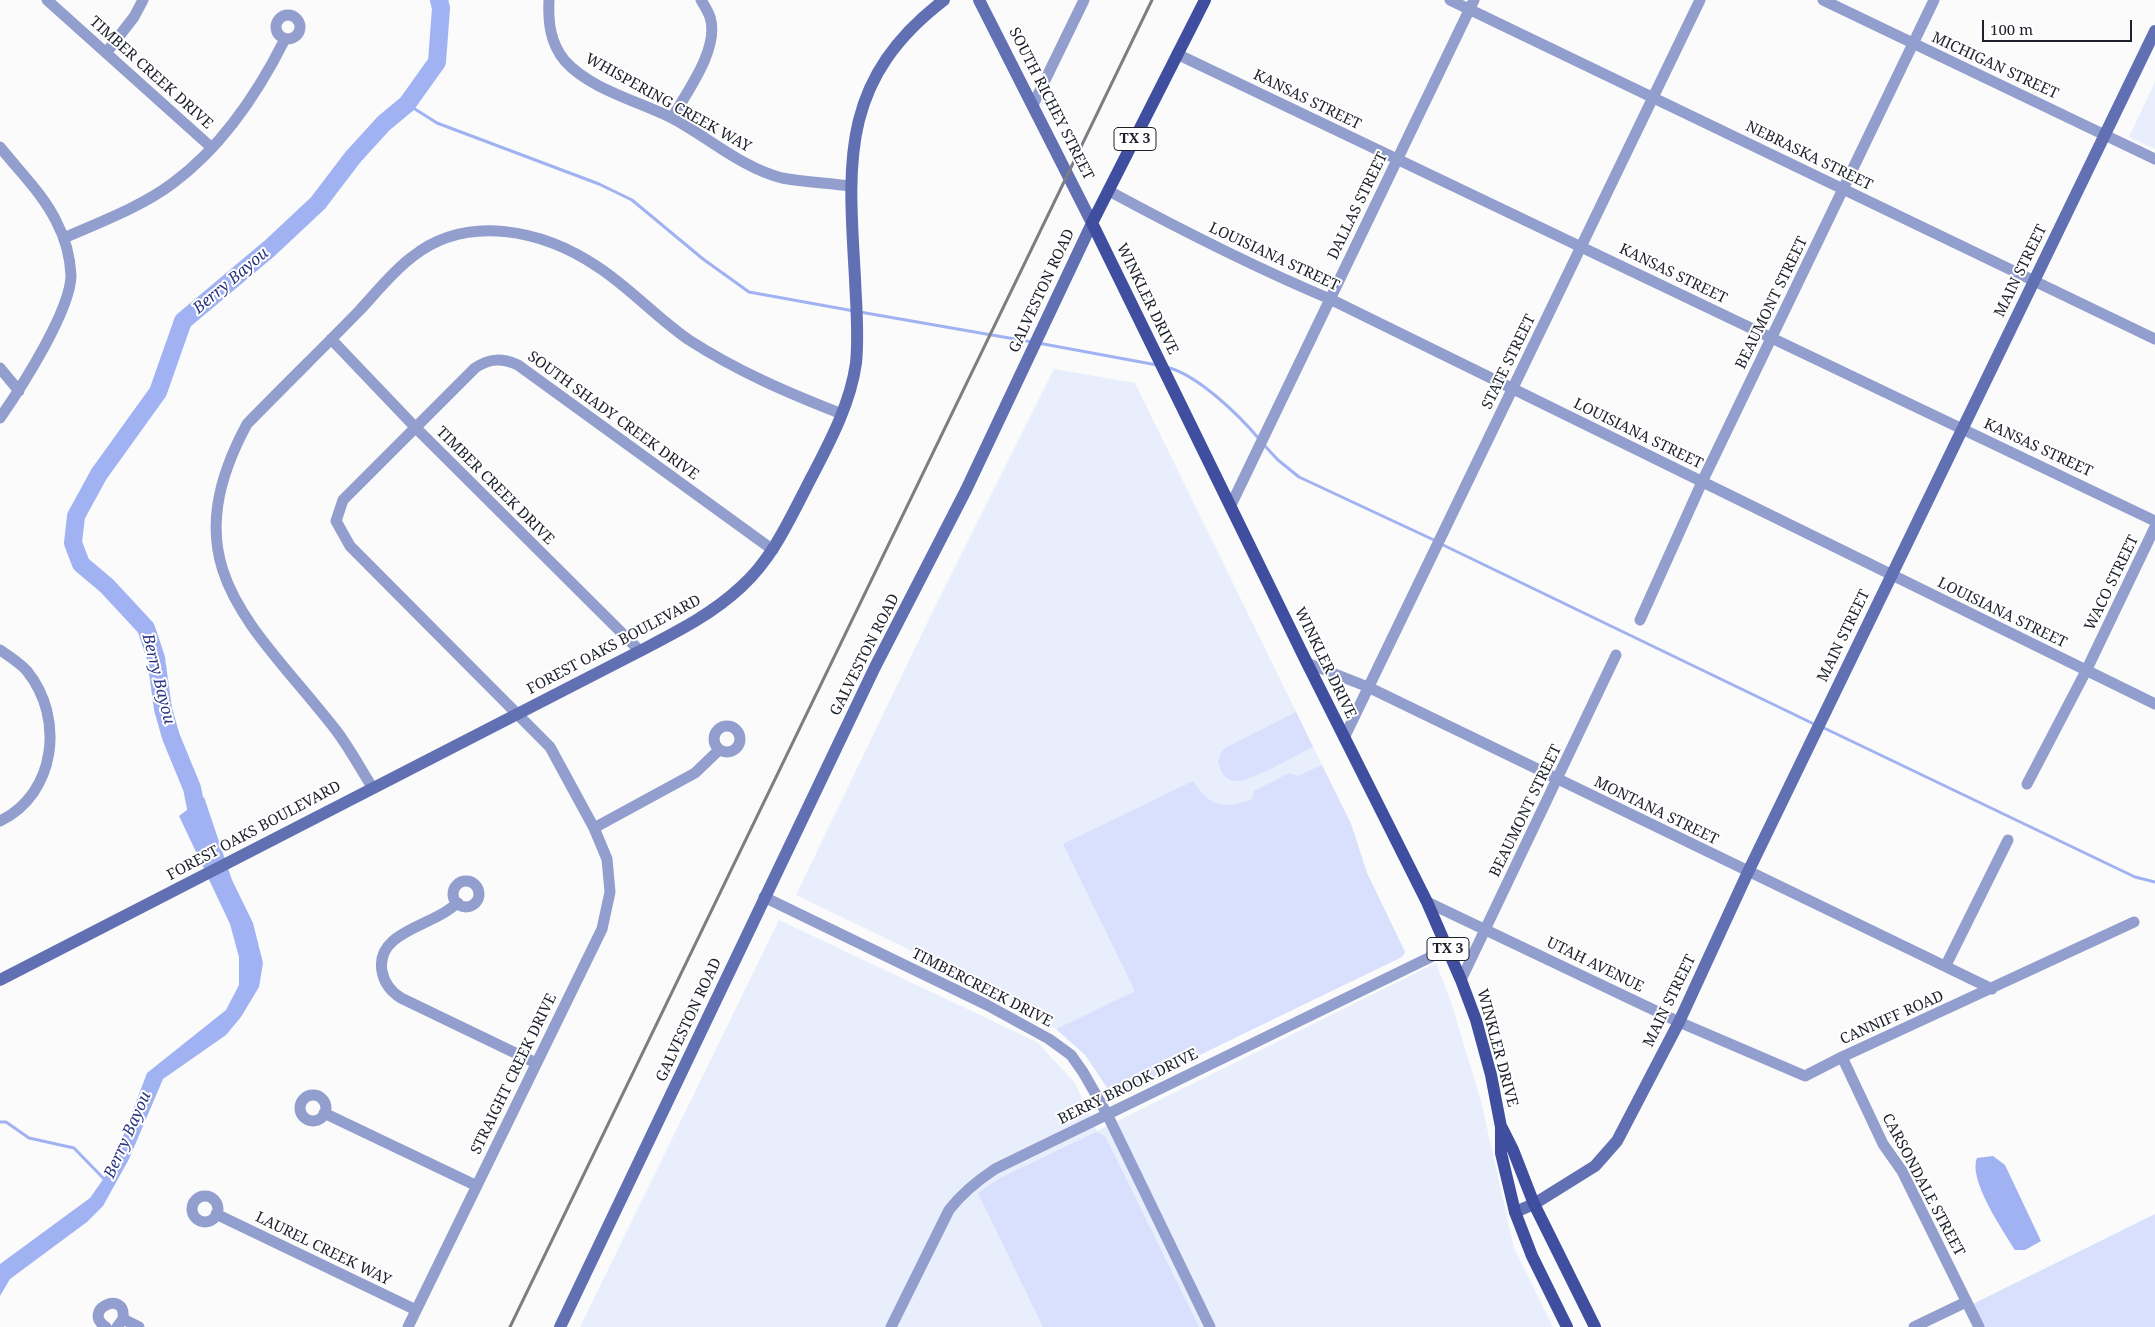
<!DOCTYPE html>
<style>
body{margin:0}
#map{position:relative;width:2155px;height:1327px;overflow:hidden;background:#fbfbfb;font-family:"Noto Serif",serif}
canvas{display:block}
.scale{position:absolute;left:1982px;top:20px;width:150px;height:22px;box-sizing:border-box;border:2px solid #1e212b;border-top:0;padding-left:6px;font-size:15px;line-height:18px;white-space:nowrap;color:#1e212b;-webkit-text-stroke:4px #fff;paint-order:stroke}
</style>
<div id="map">
<canvas width="2155" height="1327"></canvas>
<div class="scale">100 m</div>
</div>
<script>
const context = document.querySelector('canvas').getContext('2d');
context.lineJoin = 'round';
function fillPath(path, color) { context.fillStyle = color; context.fill(path, 'evenodd'); }
function strokePath(path, color, width, dash) { context.strokeStyle = color; context.lineWidth = width; context.lineCap = dash ? 'butt' : 'round'; context.setLineDash(dash || []); context.stroke(path); }
function write(font, color, halo, rows, align = 'center') {
  context.font = font + ' "Noto Serif",serif'; context.lineWidth = 4; context.setLineDash([]); context.textBaseline = 'middle'; context.strokeStyle = halo; context.fillStyle = color; for (const [text, x, y, turn = 0] of rows) {
    context.save(); context.translate(x, y); context.rotate((+turn || 0) * Math.PI / 180); context.textAlign = isNaN(turn) ? turn : align; if (halo) context.strokeText(text, 0, 0); context.fillText(text, 0, 0); context.restore();
  }
}
const built = new Path2D(`
 M2155 82V149L2129 137Z
 M1054 369 1135 383 1351 824 1367 873 1405 952 1402 957 1135 991 1056 1029 1003 995 796 895 930 617Z
 M779 920 1037 1042 1075 1083 1097 1131 1436 963 1451 1002 1481 1101 1514 1248 1553 1327H580Z`);
const green = new Path2D(`
 M1296 712 1313 747C1298 754 1252 781 1238 781 1226 782 1220 772 1218 761L1223 749Z
 M1322 765 1351 824 1367 873 1405 952 1402 957 1117 1095H1112L1085 1055 1056 1029 1135 991 1063 844 1193 781C1209 807 1225 810 1252 799L1254 791 1289 773 1298 776Z
 M1096 1132 1105 1136 1199 1327H1043L978 1193 1000 1178Z
 M2155 1214V1327H1984L1973 1304Z`);
const water = new Path2D(`
 M204 797 232 880 253 923 263 963 259 987 241 1017 226 1035 163 1079 129 1159 103 1206 87 1222 10 1279 0 1296V1264L90 1198 111 1168 147 1073 226 1010 239 985V957L230 924 179 816Z
 M1993 1156 2005 1165 2041 1241 2025 1250H2015C2003 1230 1968 1180 1977 1158Z`);
const stream = new Path2D(`
 M407 104 437 123 599 184 632 200 703 259 749 292 854 311
 M860 312 1032 342
 M1038 343 1157 365
 M1166 367C1197 374 1239 415 1260 440
 M1264 445 1278 460 1299 477 1436 541
 M1441 544 1816 725
 M1822 727 2135 877 2155 882
 M0 1122H6L29 1138 74 1148 106 1181`);
const river = new Path2D(`
 M200 828 192 788 171 737 163 709 156 658 146 628 107 586 81 564 73 543 76 516 99 474 158 392 183 321 270 248 318 203 353 157 384 123 407 104 437 62 441 8 439 0`);
const street = new Path2D(`
 M47 0 212 148
 M549 0C548 22 550 43 565 61 590 89 638 101 672 118 708 137 742 168 782 178 804 182 828 183 850 186
 M1450 0 2155 339
 M1823 0 2155 159
 M276 27a12 12 0 1 1 24 0a12 12 0 1 1-24 0Z
 M106 53 134 17 143 0
 M1177 54 2155 521
 M1033 105 1084 0
 M672 118C687 92 720 48 710 17 708 11 704 5 701 0
 M0 147C19 171 44 195 57 223 65 238 70 258 71 275 71 310 21 388 0 418
 M1109 191C1181 230 1254 267 1330 299L2155 704
 M64 238C100 222 141 207 173 183 223 146 258 93 285 39
 M331 339 415 427 640 651
 M0 368 19 391
 M1231 505 1474 0
 M1640 620 1702 482 1934 0
 M0 650C9 656 20 663 27 671 65 718 56 794 0 821
 M1307 663 1368 687 1992 989
 M714 739a13 13 0 1 1 26 0a13 13 0 1 1-26 0Z
 M1344 738 1700 0
 M2027 784 2086 671 2155 527
 M372 787C360 768 349 747 335 729 251 622 170 567 247 424 284 386 322 349 359 311 376 293 392 272 412 257 467 213 543 230 598 267 630 288 657 318 689 340 737 371 788 393 842 414
 M594 828 695 773 719 750
 M453 894a13 13 0 1 1 26 0a13 13 0 1 1-26 0Z
 M764 897 987 1005 1049 1039 1071 1055 1083 1072 1107 1114 1210 1327
 M1427 902 1679 1022 1805 1076 1842 1057 2134 922
 M458 903C451 908 445 913 438 916 417 928 376 938 382 971 384 983 390 991 401 998L536 1063
 M1946 965 2008 840
 M1461 980 1616 655
 M1842 1057 1883 1144 1902 1171 1979 1327
 M300 1108a13 13 0 1 1 26 0a13 13 0 1 1-26 0Z
 M324 1113 477 1186
 M192 1209a13 13 0 1 1 26 0a13 13 0 1 1-26 0Z
 M216 1214 416 1310
 M123 1319 139 1327
 M106 1327C80 1310 127 1288 123 1319L117 1327
 M408 1327 602 929 610 892 607 859 594 828 550 747 350 546 336 521 343 500 475 368C490 358 502 358 518 365L773 550
 M891 1327 949 1210C962 1193 977 1181 995 1169L1447 949
 M1914 1327 1966 1302`);
const secondary = new Path2D(`
 M0 980 640 651C676 632 711 615 741 587 771 560 788 523 806 488 826 449 850 407 856 363 859 334 856 306 855 278 848 160 840 80 944 0
 M1515 1212 1534 1204 1595 1166 1617 1141 1679 1022 1748 872 2155 31
 M560 1327 875 667 966 490 1092 223 979 0`);
const primary = new Path2D(`
 M1205 0 1092 223 1307 663 1427 902 1461 980 1476 1020 1491 1075 1501 1127V1153L1515 1212 1532 1256 1567 1327
 M1502 1128 1513 1150 1534 1204 1595 1327`);
const rail = new Path2D(`
 M510 1327 1152 0`);
const shields = [
 [1135,139,42],
 [1448,949,42]
];
const shieldNames = [
 ["TX 3",1135,139],
 ["TX 3",1448,949]
];
const streetNames = [
 ["MICHIGAN STREET",1995,66,25],
 ["TIMBER CREEK DRIVE",151,73,42],
 ["KANSAS STREET",1307,100,26],
 ["WHISPERING CREEK WAY",668,103,29],
 ["SOUTH RICHEY STREET",1051,104,63],
 ["NEBRASKA STREET",1809,156,26],
 ["DALLAS STREET",1358,206,-64],
 ["LOUISIANA STREET",1274,257,25],
 ["MAIN STREET",2021,271,-64],
 ["KANSAS STREET",1673,274,26],
 ["GALVESTON ROAD",1042,291,-65],
 ["WINKLER DRIVE",1147,299,64],
 ["BEAUMONT STREET",1772,303,-64],
 ["STATE STREET",1509,362,-64],
 ["SOUTH SHADY CREEK DRIVE",613,416,36],
 ["LOUISIANA STREET",1638,434,26],
 ["KANSAS STREET",2038,448,25],
 ["TIMBER CREEK DRIVE",495,486,45],
 ["WACO STREET",2112,583,-64],
 ["LOUISIANA STREET",2002,613,26],
 ["MAIN STREET",1844,636,-64],
 ["FOREST OAKS BOULEVARD",614,645,-28],
 ["GALVESTON ROAD",865,655,-63],
 ["WINKLER DRIVE",1325,663,64],
 ["BEAUMONT STREET",1526,811,-64],
 ["MONTANA STREET",1656,811,26],
 ["FOREST OAKS BOULEVARD",254,831,-28],
 ["UTAH AVENUE",1595,965,26],
 ["TIMBERCREEK DRIVE",982,988,27],
 ["MAIN STREET",1670,1001,-64],
 ["CANNIFF ROAD",1892,1018,-24],
 ["GALVESTON ROAD",689,1020,-65],
 ["WINKLER DRIVE",1497,1048,75],
 ["STRAIGHT CREEK DRIVE",514,1074,-64],
 ["BERRY BROOK DRIVE",1128,1087,-26],
 ["CARSONDALE STREET",1923,1185,62],
 ["LAUREL CREEK WAY",323,1249,26]
];
const waterNames = [
 ["Berry Bayou",231,281,-40],
 ["Berry Bayou",158,679,76],
 ["Berry Bayou",128,1135,-66]
];
fillPath(built, '#e9eefd');
fillPath(green, '#d8e0fd');
fillPath(water, '#a1b2f3');
strokePath(stream, '#a1b2f3', 3);
strokePath(river, '#a1b2f3', 18);
strokePath(street, '#929ecd', 11);
strokePath(secondary, '#6170b3', 12);
strokePath(primary, '#404e9f', 12);
strokePath(rail, '#7c7e83', 3);
for (const [x, y, w] of shields) { const box = new Path2D(); box.roundRect(x - w / 2, y - 11.5, w, 23, 4); context.fillStyle = '#fff'; context.fill(box); strokePath(box, '#1e212b', 1); }
write('bold 14px', '#1e212b', null, shieldNames);
write('15px', '#1e212b', '#fff', streetNames);
write('italic 16px', '#2c3680', '#fff', waterNames);
</script>
